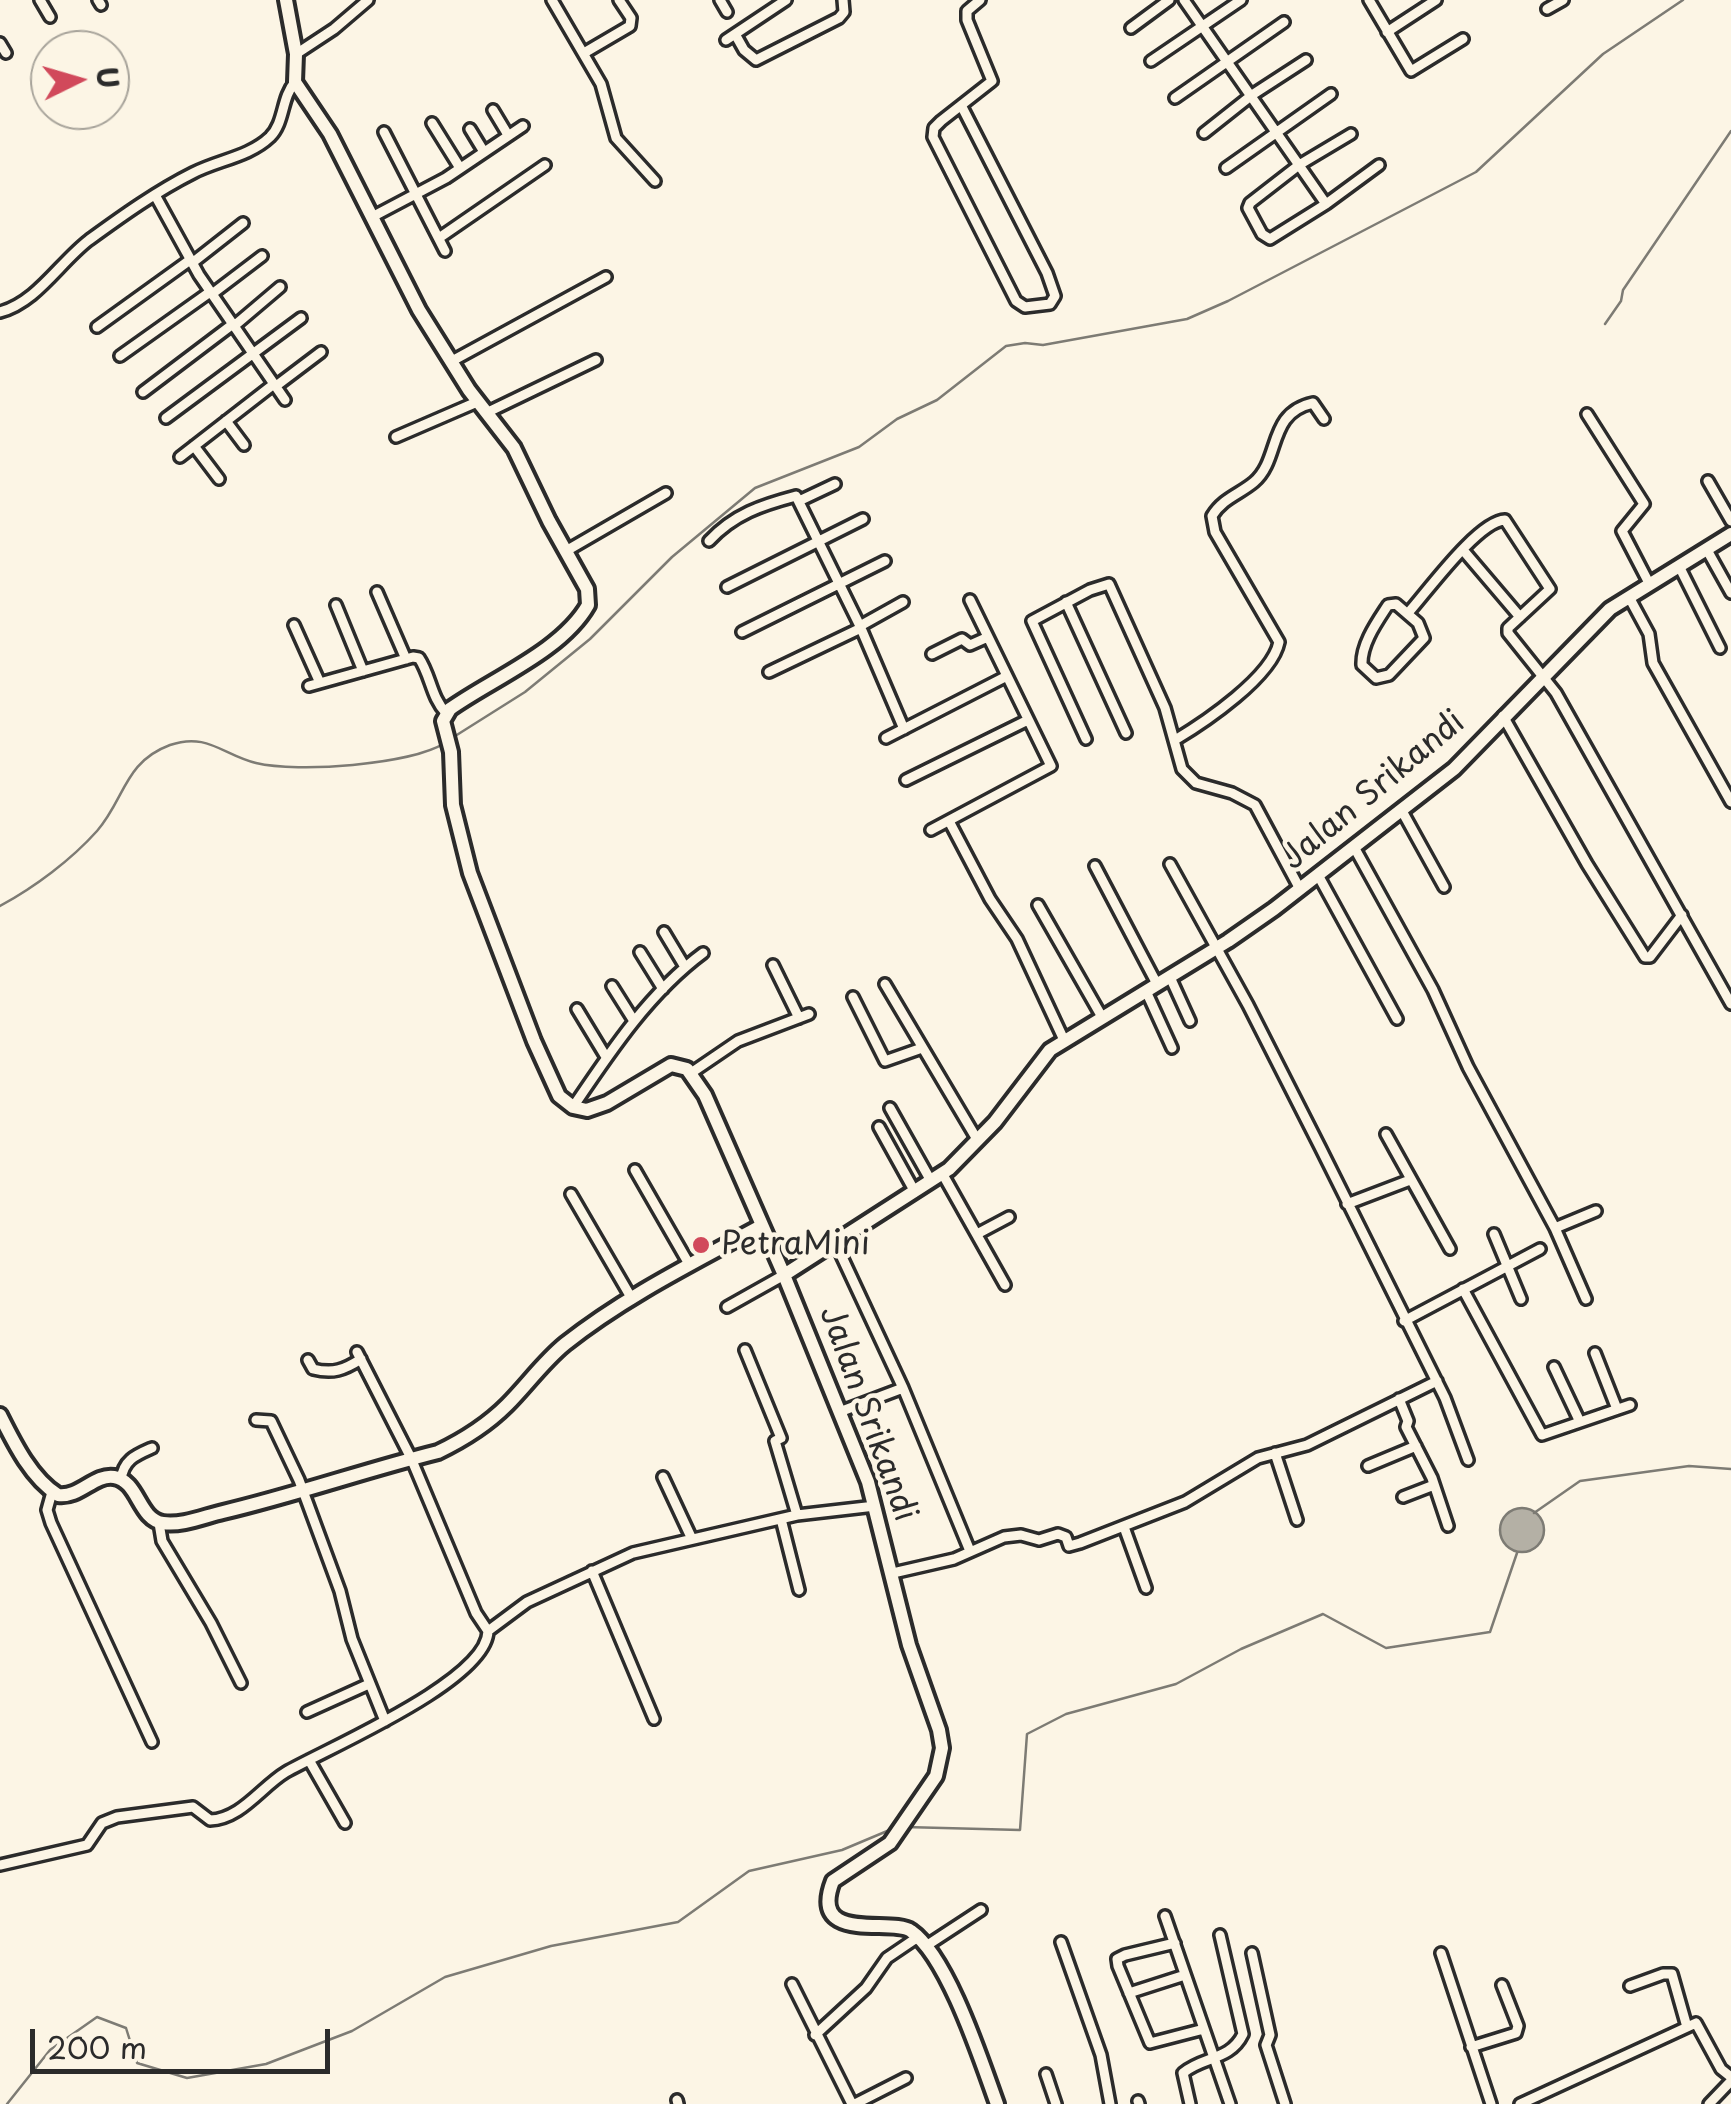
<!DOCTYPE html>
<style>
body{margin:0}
#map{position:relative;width:1731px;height:2104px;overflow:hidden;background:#fcf5e5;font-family:"Playpen Sans",sans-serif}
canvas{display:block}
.north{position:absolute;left:30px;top:30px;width:100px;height:100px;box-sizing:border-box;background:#fcf5e5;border:2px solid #a8a49b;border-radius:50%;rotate:85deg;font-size:28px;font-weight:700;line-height:40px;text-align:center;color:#2b2b2b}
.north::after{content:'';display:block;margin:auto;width:35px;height:45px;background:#d1495b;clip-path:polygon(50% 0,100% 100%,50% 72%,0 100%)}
.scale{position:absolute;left:30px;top:2029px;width:300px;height:45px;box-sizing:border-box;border:5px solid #2b2b2b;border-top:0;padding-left:12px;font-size:30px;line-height:35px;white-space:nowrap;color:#2b2b2b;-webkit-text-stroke:8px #fcf5e5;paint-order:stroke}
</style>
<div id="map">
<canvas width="1731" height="2104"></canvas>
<div class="north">U</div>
<div class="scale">200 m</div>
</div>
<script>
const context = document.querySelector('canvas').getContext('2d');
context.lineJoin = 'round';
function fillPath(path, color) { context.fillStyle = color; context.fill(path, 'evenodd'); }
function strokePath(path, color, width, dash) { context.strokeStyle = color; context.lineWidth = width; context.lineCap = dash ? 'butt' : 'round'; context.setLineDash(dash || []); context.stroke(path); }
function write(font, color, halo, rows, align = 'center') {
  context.font = font + ' "Playpen Sans",sans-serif'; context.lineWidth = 9; context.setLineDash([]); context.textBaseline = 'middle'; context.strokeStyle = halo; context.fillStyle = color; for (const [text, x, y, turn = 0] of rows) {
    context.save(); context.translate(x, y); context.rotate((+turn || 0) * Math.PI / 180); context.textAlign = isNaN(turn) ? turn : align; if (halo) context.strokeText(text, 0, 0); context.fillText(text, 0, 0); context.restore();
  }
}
const water = new Path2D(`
 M1500 1530a22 22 0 1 1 44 0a22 22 0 1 1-44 0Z`);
const stream = new Path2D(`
 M1605 324 1621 301 1623 290 1731 131
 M452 738 525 692 590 639 672 557 755 488 859 447 897 419 937 400 1006 346 1025 343 1043 345 1187 319 1228 301 1476 172 1603 54 1683 0
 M0 906C35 887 71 860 97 831 125 799 124 762 170 745 207 732 223 755 256 763 298 773 409 765 445 743
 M1534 1513 1580 1481 1689 1466 1731 1469
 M905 1827 1020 1830 1027 1734 1066 1714 1176 1684 1241 1649 1323 1614 1386 1648 1490 1632 1517 1553
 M7 2104 50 2050 97 2017 126 2028 137 2063 187 2078 266 2064 352 2031 445 1977 551 1946 678 1922 749 1871 842 1850 892 1829`);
const street = new Path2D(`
 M40 0 50 17
 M98 0 101 5
 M552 0 601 84 616 138 655 181
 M720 0 727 12
 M1184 0 1326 204 1379 165
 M1369 0 1411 71 1463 39
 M1547 9 1563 0
 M1131 28 1169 0
 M1387 32 1436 0
 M735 34 744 50 756 60 839 18 844 12 843 0
 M726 40 786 0
 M0 43 6 53
 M584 53 630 26 631 18 619 0
 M296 54 334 29 368 0
 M1151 61 1241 0
 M1175 98 1284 22
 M962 107 1047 273 1055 296 1050 304 1025 307 1016 301 933 137 934 128 941 121 992 81 967 20V11L980 0
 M493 110 508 135
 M432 123 460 168
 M470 129 484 152
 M384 132 445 251
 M1204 133 1252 95 1306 60
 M1226 168 1331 94
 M155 195 199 275 285 400
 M1326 204 1270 239 1262 234 1248 208 1250 203 1299 165 1351 134
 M372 217 446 178 523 126
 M439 238 545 165
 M192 263 243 223
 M212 294 262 256
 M0 312C37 302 59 263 89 240 122 216 157 191 193 173 218 160 249 157 270 137 285 122 281 98 295 82
 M234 326 280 287
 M97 327 190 260
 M120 356 210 292
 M452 361 606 277
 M276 386 321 352
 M143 392 233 324
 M486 413 596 360
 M1587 414 1644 504 1622 531 1650 585
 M166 418 301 318
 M226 421 244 445
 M396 437 477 402
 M194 446 219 479
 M180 457 274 384
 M1708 481 1731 521
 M799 501 835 484
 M709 541C734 514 762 505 796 496L860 626 904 729
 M1463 550 1520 617
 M1707 550 1731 593
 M566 551 666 493
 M1679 566 1720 648
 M727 587 863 519
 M377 592 406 659
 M1629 597 1649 634 1653 663 1731 802
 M1066 602 1126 733
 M1396 604 1418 623 1424 638 1389 675 1376 678 1362 665C1361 644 1377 622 1388 605Z
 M336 605 363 671
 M1408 613C1427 592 1478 521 1505 520L1550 589 1508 628V633L1556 693 1731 1004
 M294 625 320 683
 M860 626 903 602
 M742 632 885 561
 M932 654 962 639 970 645 988 637
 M769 672 861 628
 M309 686 413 657 419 658C431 676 431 697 446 713
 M1503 716 1587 864 1645 957H1650L1682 915
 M886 738 1007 676
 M1086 739 1032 621 1090 590 1109 584 1165 708 1182 769 1196 783 1232 793 1255 805 1300 889
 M1175 740C1205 722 1272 677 1279 642L1215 532 1212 516C1223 498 1240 494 1254 482 1281 459 1267 413 1313 403L1324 419
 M906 780 1028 720
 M1402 811 1444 887
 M949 821 990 899 1017 939 1064 1040
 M931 830 1051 766 970 600
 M1354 847 1433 990 1468 1067 1555 1228 1586 1299
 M1170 864 1248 1005 1320 1147 1445 1398 1468 1460
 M1095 866 1157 984
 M1318 875 1397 1019
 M1038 905 1102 1017
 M664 932 685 967
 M640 952 663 989
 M773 965 799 1018
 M1170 977 1190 1021
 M885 984 978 1141
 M612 986 634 1021
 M1146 991 1172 1048
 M853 997 885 1061 922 1048
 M577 1009 606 1057
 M691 1073 738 1041 809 1014
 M573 1107C610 1052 649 993 703 953
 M890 1108 931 1181
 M879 1127 915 1192
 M1386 1134 1450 1249
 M635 1170 689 1264
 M942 1173 1005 1285
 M571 1194 632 1299
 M1347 1204 1410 1180
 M1555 1228 1596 1211
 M977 1234 1009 1217
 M1494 1234 1521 1299
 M835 1242 903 1388 970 1551
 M1463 1289 1542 1435 1630 1405
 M727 1307 784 1275
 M1404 1321 1540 1249
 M745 1350 781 1438 775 1441 797 1515
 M357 1352 411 1458 476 1613 488 1631
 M1595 1353 1617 1409
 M308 1360 313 1369C333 1374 344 1370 361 1359
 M1554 1367 1580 1422
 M1399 1399 1408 1421 1406 1427 1432 1478 1448 1526
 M842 1411 903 1388
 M256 1420 271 1421 299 1480 340 1591 352 1639 385 1721
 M1275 1453 1297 1520
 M1368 1466 1416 1446
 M663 1477 691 1537
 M121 1480C123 1460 136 1455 152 1448
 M52 1492 47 1510 51 1523 152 1742
 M1403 1497 1434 1485
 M781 1519 799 1590
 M159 1523 162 1541 211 1623 241 1683
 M1124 1527 1146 1588
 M592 1571 654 1719
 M893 1573 954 1559 1004 1537 1021 1535 1039 1540 1058 1534 1066 1537 1069 1546 1080 1543 1185 1502 1258 1458 1307 1445 1437 1381
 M307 1712 369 1684
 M309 1760 345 1823
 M0 1865 87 1845 102 1823 117 1817 193 1807 210 1820C241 1819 261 1787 286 1772 328 1748 487 1681 488 1631L527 1602 633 1553 797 1515 875 1506
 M1165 1916 1230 2104
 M1061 1942 1101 2055 1110 2104
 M1175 1943 1125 1955 1117 1959 1118 1966 1150 2043 1204 2029
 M926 1946 981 1910
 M1252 1953 1270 2035 1266 2045 1285 2104
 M1441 1953 1491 2104
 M792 1984 852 2104
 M1630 1986 1663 1974H1672L1687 2027
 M1129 1993 1185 1975
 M815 2035 866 1988 887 1958 918 1937
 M1471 2047 1516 2033 1518 2026 1502 1985
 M1046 2074 1056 2104
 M677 2100 678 2104
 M1138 2101 1139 2104
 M855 2104 906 2078
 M1190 2104 1183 2073C1203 2056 1230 2061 1243 2034L1220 1935
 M1520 2104 1696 2023 1721 2069 1731 2077
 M1709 2104 1731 2081`);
const secondary = new Path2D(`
 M286 0 296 54 295 82 330 134 419 310 469 390 514 448 549 521 587 589 588 605C562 651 492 679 450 709L443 721 451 752 453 805 470 873 534 1041 559 1096 573 1107 587 1110 607 1103 671 1065 687 1069 705 1095 784 1275
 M0 1415C14 1443 31 1478 58 1495 80 1498 94 1474 114 1477 139 1481 138 1519 163 1523 182 1526 205 1516 223 1512 295 1495 366 1470 438 1452 463 1440 487 1425 507 1405 527 1385 543 1362 565 1344 624 1297 695 1262 761 1226
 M997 2104C981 2060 948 1957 911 1931 892 1917 808 1945 833 1881L890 1843 936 1776 942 1748 939 1730 909 1645 868 1482 784 1275 949 1169 995 1122 1050 1050 1228 941 1274 909 1454 769 1610 609 1731 534`);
const markers = [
 [701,1245,10,"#d1495b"]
];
const streetNames = [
 ["Jalan Srikandi",1374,791,-40],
 ["Jalan Srikandi",867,1414,70]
];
const poiNames = [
 ["PetraMini",721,1245]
];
fillPath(water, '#b4b0a5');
strokePath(water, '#7d7b74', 2.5);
strokePath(stream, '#7d7b74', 2.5);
strokePath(street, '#2b2b2b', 16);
strokePath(secondary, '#2b2b2b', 20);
strokePath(street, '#fcf5e5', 9);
strokePath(secondary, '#fcf5e5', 12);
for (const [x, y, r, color] of markers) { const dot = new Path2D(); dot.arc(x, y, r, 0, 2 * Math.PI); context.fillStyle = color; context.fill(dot); strokePath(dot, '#fcf5e5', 4); }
write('32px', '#2b2b2b', '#fcf5e5', streetNames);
write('32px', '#2b2b2b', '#fcf5e5', poiNames, 'left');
</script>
